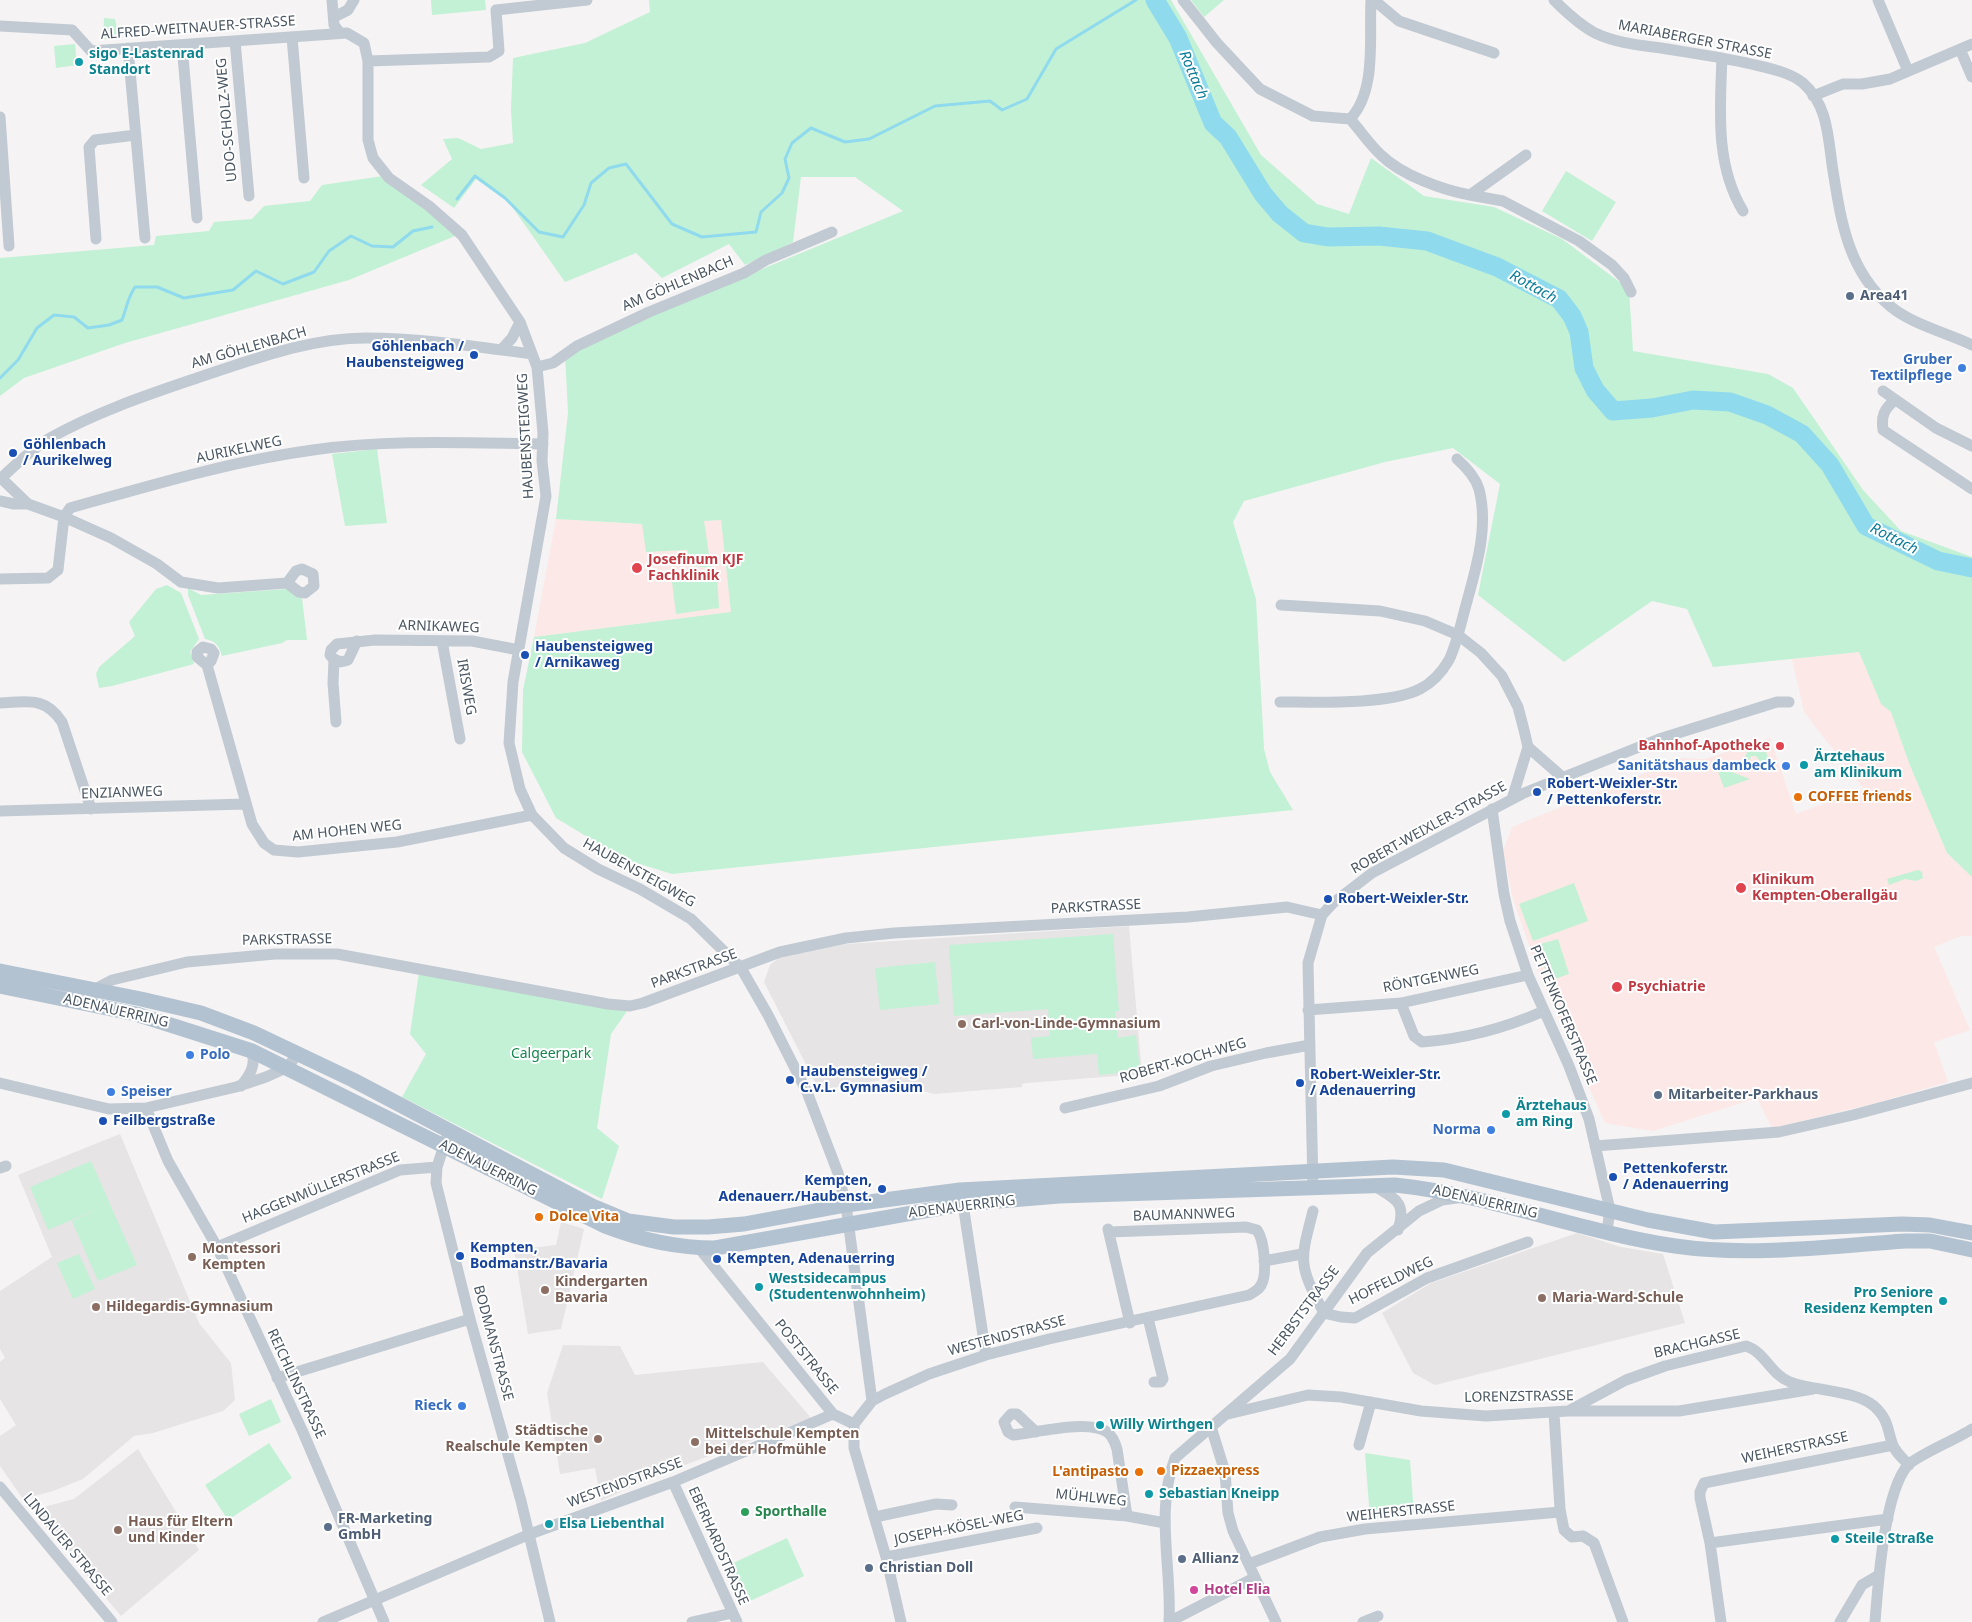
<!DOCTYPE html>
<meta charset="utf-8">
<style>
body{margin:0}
canvas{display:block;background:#f5f3f3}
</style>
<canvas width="1972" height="1622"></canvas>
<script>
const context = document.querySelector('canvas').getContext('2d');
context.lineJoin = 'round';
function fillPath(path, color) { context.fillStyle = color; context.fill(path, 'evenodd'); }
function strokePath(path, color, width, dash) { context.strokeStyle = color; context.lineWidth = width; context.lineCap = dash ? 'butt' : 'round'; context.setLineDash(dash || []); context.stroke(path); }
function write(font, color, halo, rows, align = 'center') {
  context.font = font + ' "Noto Sans",sans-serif'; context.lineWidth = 4; context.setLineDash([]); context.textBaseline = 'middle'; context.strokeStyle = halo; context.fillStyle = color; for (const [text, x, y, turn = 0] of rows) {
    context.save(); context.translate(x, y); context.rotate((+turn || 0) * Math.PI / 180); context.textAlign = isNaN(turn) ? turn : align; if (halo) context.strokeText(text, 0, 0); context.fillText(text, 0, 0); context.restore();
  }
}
const education = new Path2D(`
 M1129 926 1142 1074 1027 1083 1022 1084V1087L934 1094 882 1080 819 1090 764 982 770 965 781 956 846 944Z
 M120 1134 199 1323 231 1363 235 1400 223 1411 153 1433 134 1436 83 1479 53 1491 23 1499 0 1466V1436L16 1425 0 1399V1362L5 1358 0 1349V1291L52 1257 18 1175Z
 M561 1222 584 1229 561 1329 528 1334 514 1250 556 1245Z
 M1577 1233 1621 1247 1663 1254 1685 1323 1435 1385 1413 1373 1382 1313 1431 1283Z
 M563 1345 620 1346 635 1375 763 1362 811 1418 650 1478 601 1501 595 1468 560 1474 547 1393Z
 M138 1449 199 1550 121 1616 32 1510 74 1499Z`);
const medical = new Path2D(`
 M556 519 636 524 722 520 731 612 534 637Z
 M1859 652 1881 704 1891 712 1909 763 1947 853 1972 877V936H1961L1934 947 1970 1030 1934 1042 1948 1082 1872 1104 1772 1128 1757 1098 1653 1131 1605 1123 1539 974 1513 899 1503 851 1512 827 1682 758 1705 759 1770 738 1796 814 1864 789 1804 712 1792 659Z`);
const green = new Path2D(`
 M431 0H485L486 10 432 15Z
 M649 0H1171L1261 155 1317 204 1349 214 1371 158 1424 196 1494 207 1562 239 1629 289 1633 351 1768 374 1793 388 1863 490 1901 531 1972 557V877L1947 853 1909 763 1891 712 1881 704 1859 652 1713 667 1687 609 1652 601 1564 662 1478 595 1500 484 1453 448 1385 462 1244 501 1233 522 1256 599 1264 749 1270 772 1293 810 672 874 624 859 556 818 522 752 523 690 534 637 731 612 721 520 704 521 711 568 693 566 687 550 646 552 642 524 556 519 568 413 565 354 670 307 903 211 855 177H801L793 242 745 265 729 244 662 278 636 253 565 282 508 201 476 179 454 208 421 185 452 159 443 139 458 138 481 149 513 143 511 110 513 58 585 43 650 12Z
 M1191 0H1224L1204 17Z
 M104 18 115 19 119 38 103 39Z
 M75 44 77 65 56 68 54 46Z
 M1566 171 1616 202 1592 241 1542 211Z
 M383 176 421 203 455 236 349 280 125 343 24 378 0 396V258L154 245 156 236 209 231 214 222 252 219 264 206 310 201 322 185Z
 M377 449 387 523 345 526 332 454Z
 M717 576 719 608 676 614 672 582Z
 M167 585 181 593 199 639 190 652 194 664 112 686 99 688 96 674 99 667 135 636 129 622 156 589Z
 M188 588 201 595 287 589 302 598 307 640H287L282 643 222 656C219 646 216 641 205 639L188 595Z
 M1765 748 1771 769 1758 765 1760 761 1756 756H1751L1749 763 1743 762 1748 750Z
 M1716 766 1750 779 1724 788Z
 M1918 870 1922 872 1923 878 1916 881 1905 879 1889 885 1887 879Z
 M1574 883 1588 921 1533 941 1519 904Z
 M1113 934 1119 1011H1115L1118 1038 1136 1035 1140 1071 1099 1075 1097 1054 1033 1059 1031 1038 1050 1036 1048 1009 954 1016 949 945Z
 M1558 939 1569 974 1549 981 1537 945Z
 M935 962 939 1004 880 1010 875 968Z
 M419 972 627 1011 611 1034 597 1128 619 1146 602 1199 402 1097 426 1054 410 1034Z
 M91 1161 137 1265 98 1281 72 1221 100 1208 48 1230 30 1187Z
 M79 1254 95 1289 73 1299 57 1263Z
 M271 1399 281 1422 249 1436 239 1414Z
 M269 1443 292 1478 228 1520 205 1485Z
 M1365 1453 1410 1460 1414 1515 1370 1518Z
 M787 1538 804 1576 748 1602 731 1564Z`);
const stream = new Path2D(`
 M457 199 475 176 505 198 539 232 563 237 584 205 591 183 609 168 626 164 672 224 702 237 756 232 761 212 782 193 789 178 785 159 792 143 811 128 845 142 869 139 935 106 990 101 1002 110 1027 99 1056 49 1136 0
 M0 378 18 360 37 328 54 315 74 317 88 328 109 325 122 320C127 307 127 299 135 287H157L184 298 233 290 256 271 283 284 314 272 329 251 351 236 372 246 393 247 413 231 432 227`);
const river = new Path2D(`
 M1155 0 1178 38 1213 123 1228 137 1263 194 1280 214 1304 233 1328 237 1379 236 1427 241 1497 267 1559 299 1572 316 1579 332 1584 368 1595 390 1613 411 1652 408 1693 400 1730 402 1767 415 1802 434 1830 465 1866 526 1938 561 1972 568`);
const minor = new Path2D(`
 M332 0 334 25 340 33
 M1183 0 1217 43 1260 89 1313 116 1350 119C1361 131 1369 144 1381 155 1401 175 1443 190 1470 195L1526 155
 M1374 0 1399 21 1494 53
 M1554 0C1566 12 1580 25 1595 33 1616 43 1639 45 1661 48 1691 53 1721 57 1751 64 1768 68 1790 72 1803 83 1829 106 1828 140 1833 171 1841 221 1848 271 1890 306 1913 325 1945 332 1972 345
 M1878 0 1908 71
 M334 17 348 10 354 0
 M0 26 72 30 91 51 347 33 364 43 368 61V140L373 158 389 178 429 206 462 235 520 322 537 367 543 433 542 461 546 496 513 682 509 743 520 789 532 815 564 848 598 869 640 889 691 919 741 968 768 1015 807 1092 838 1173 846 1205 872 1401
 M292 37 304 178
 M235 41 249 196
 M182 45 197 218
 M128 48 145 238
 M1960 49 1972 77
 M1722 58C1720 109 1715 165 1743 211
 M368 61 489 57 499 51 496 10 587 0
 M1813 96 1843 84H1862L1890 79 1972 44
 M0 117 9 246
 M1350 119C1377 91 1369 37 1371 0
 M1470 195 1503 201 1579 241 1612 265 1624 278 1631 292
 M96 239 89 147 95 140 136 135
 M502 349 512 338 520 322
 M537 367 553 363 577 346 649 312 744 273 766 260 832 232
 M1883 391 1936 428 1972 446
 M1895 400C1884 409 1881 416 1883 430L1972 489
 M1 478 28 504
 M0 479C16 465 31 449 50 438 96 412 147 395 197 378 252 360 308 338 366 338 421 338 478 347 532 354
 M0 501 14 504H28L64 517 111 538 157 564 181 582 218 588 287 583 299 592 305 593 314 586 313 574 302 569 296 571 287 583
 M0 579 48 578 58 570 64 517 70 508C149 486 231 461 313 450 388 439 467 443 543 444
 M1281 605 1380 611 1425 621 1458 635 1481 653 1502 676 1518 707 1524 730 1528 747 1512 799
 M357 641 348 660C341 663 335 662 330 655L331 650 337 644 375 640 472 641 519 650
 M442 641 460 739
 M334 660 333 683 336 722
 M207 665 211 661 214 653 211 649 203 647 197 652V657L207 665 252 824 264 843 274 850 298 852 397 842 532 815
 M1280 702C1316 702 1389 705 1420 689 1432 683 1442 672 1449 660 1457 643 1461 623 1466 605 1476 568 1489 528 1479 489 1475 476 1466 467 1457 459
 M0 703C27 702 45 696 62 722L91 809
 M1528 747 1561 776
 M1492 809 1504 894 1510 921 1528 975 1569 1066 1589 1119 1610 1210 1607 1231
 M0 811 245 804
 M94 993 95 989 112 980 187 962 275 954H337L608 1004 630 1006 643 1003 780 952 846 938 894 933 1188 917 1287 907 1322 915
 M1401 1003 1414 1036 1422 1042C1465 1039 1505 1028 1544 1011
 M1308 1010 1401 1003 1528 975
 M0 1083 109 1109 146 1108 236 1087 266 1077 288 1067 297 1054
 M241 1086C250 1075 256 1066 252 1051
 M146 1108 168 1161 217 1247 302 1430 384 1622
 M1065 1108 1159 1086 1211 1066 1266 1053 1310 1045
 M449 1130 437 1167 436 1183 470 1319 521 1501 550 1622
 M1595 1146 1779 1132 1853 1115 1972 1083
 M0 1168 6 1166
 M1373 1185C1395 1199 1407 1201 1398 1230
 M1313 1187 1308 963 1322 915 1333 903 1372 873 1524 793 1659 739 1777 702H1789
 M963 1204 986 1355
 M1313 1211C1300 1261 1298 1264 1323 1311
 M1108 1229 1130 1323
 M217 1247 400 1170 437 1167
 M699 1248 833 1414 854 1424
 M1264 1261 1302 1254
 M1323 1313 1341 1317 1355 1318 1427 1278 1528 1242
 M1148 1318 1163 1379 1161 1382H1154
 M277 1378 470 1319
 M1570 1410 1626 1380 1665 1366 1746 1346C1765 1352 1770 1374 1790 1382 1814 1391 1855 1390 1874 1406 1888 1419 1887 1427 1892 1443 1895 1452 1902 1458 1909 1465
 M1554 1413 1560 1509 1564 1530 1572 1537 1583 1536 1594 1543 1623 1622
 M1228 1414 1308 1395 1341 1397 1421 1411 1486 1416 1568 1411H1679L1813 1389
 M854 1424 872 1401 885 1394 929 1374 986 1355 1049 1339 1249 1295C1252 1293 1257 1291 1259 1288 1269 1278 1264 1240 1257 1230L1246 1227 1109 1232
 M854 1424V1448L886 1557 901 1622
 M1211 1427 1225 1472 1228 1513 1233 1531 1276 1622
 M1036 1432 1017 1414H1011L1004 1422 1008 1432 1013 1435C1035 1433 1088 1419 1107 1432 1113 1436 1115 1443 1117 1449L1127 1516
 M1359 1445 1371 1402
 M673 1482 737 1622
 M0 1487 112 1622
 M1015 1507 1127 1516 1165 1523
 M875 1517 936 1504 952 1505
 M1710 1543 1888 1519
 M886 1557 1037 1528
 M1249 1564 1320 1537 1365 1529 1560 1512
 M323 1622 530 1534 673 1482 833 1414
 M692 1622 732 1613
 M1169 1622C1172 1568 1155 1511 1175 1458L1290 1359 1367 1253 1419 1211 1442 1200 1457 1198
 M1169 1622 1254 1578
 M1363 1622 1378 1616
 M1721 1622 1710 1543 1700 1498V1492L1704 1483 1893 1445
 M1840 1622 1862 1585 1879 1575
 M1875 1622C1878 1585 1884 1492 1908 1465 1918 1455 1957 1439 1972 1429`);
const major = new Path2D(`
 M0 971 141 999 201 1013 254 1033 353 1080 592 1206 628 1221 674 1227H708L744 1224 846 1205 960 1190 1393 1167 1444 1170 1648 1220 1714 1232 1902 1224 1930 1225 1972 1233
 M0 986 136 1014 252 1051 605 1226C641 1240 676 1248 715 1248L963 1204 1059 1196 1395 1185C1490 1195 1581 1232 1675 1246 1751 1257 1830 1246 1906 1241H1930L1972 1250`);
const markers = [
 [79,62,5,"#0f9aa8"],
 [1850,296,5,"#5c6f8a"],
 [474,355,5,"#1a4fb4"],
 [1962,368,5,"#3f7fe0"],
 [13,453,5,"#1a4fb4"],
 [637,568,6,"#e0444e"],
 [525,655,5,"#1a4fb4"],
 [1780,746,5,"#e0444e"],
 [1804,765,5,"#0f9aa8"],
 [1786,766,5,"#3f7fe0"],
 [1537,792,5,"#1a4fb4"],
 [1798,797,5,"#e8710a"],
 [1741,888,6,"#e0444e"],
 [1328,899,5,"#1a4fb4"],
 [1617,987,6,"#e0444e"],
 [962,1024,5,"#8d6e63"],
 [190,1055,5,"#3f7fe0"],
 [790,1080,5,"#1a4fb4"],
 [1300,1083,5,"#1a4fb4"],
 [111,1092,5,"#3f7fe0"],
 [1658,1095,5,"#5c6f8a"],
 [1506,1114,5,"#0f9aa8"],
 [103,1121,5,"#1a4fb4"],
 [1491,1130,5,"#3f7fe0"],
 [1613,1177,5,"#1a4fb4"],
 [882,1189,5,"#1a4fb4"],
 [539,1217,5,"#e8710a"],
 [460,1256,5,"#1a4fb4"],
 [192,1257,5,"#8d6e63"],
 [717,1259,5,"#1a4fb4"],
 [759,1287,5,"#0f9aa8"],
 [545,1290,5,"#8d6e63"],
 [1542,1298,5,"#8d6e63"],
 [1943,1301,5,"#0f9aa8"],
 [96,1307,5,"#8d6e63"],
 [462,1406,5,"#3f7fe0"],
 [1100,1425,5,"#0f9aa8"],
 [598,1439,5,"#8d6e63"],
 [695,1442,5,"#8d6e63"],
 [1161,1471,5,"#e8710a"],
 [1139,1472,5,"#e8710a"],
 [1149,1494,5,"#0f9aa8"],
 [745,1512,5,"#2e9e5b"],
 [549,1524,5,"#0f9aa8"],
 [328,1527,5,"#5c6f8a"],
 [118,1530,5,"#8d6e63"],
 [1835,1539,5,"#0f9aa8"],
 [1182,1559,5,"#5c6f8a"],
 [869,1568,5,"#5c6f8a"],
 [1194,1590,5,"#d1479c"]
];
const streetNames = [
 ["ALFRED-WEITNAUER-STRASSE",198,28,-4],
 ["MARIABERGER STRASSE",1695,40,11],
 ["UDO-SCHOLZ-WEG",227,120,-95],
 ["AM GÖHLENBACH",678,284,-23],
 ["AM GÖHLENBACH",249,348,-16],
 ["HAUBENSTEIGWEG",526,436,-93],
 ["AURIKELWEG",239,450,-12],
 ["ARNIKAWEG",439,627,2],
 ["IRISWEG",466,687,80],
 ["ENZIANWEG",122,793,-2],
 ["ROBERT-WEIXLER-STRASSE",1429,828,-29],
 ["AM HOHEN WEG",347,831,-6],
 ["HAUBENSTEIGWEG",639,873,29],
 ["PARKSTRASSE",1096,907,-3],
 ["PARKSTRASSE",287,940,-1],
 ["PARKSTRASSE",694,969,-20],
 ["RÖNTGENWEG",1431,979,-11],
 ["ADENAUERRING",116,1011,13],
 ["PETTENKOFERSTRASSE",1563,1015,67],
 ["ROBERT-KOCH-WEG",1183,1061,-16],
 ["ADENAUERRING",488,1168,27],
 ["HAGGENMÜLLERSTRASSE",321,1188,-22],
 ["ADENAUERRING",1485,1202,13],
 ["ADENAUERRING",962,1207,-7],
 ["BAUMANNWEG",1184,1215,-2],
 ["HOFFELDWEG",1391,1281,-26],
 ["HERBSTSTRASSE",1304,1311,-53],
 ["WESTENDSTRASSE",1007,1336,-15],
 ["BODMANSTRASSE",493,1343,75],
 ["BRACHGASSE",1697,1344,-13],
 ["POSTSTRASSE",806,1357,51],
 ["REICHLINSTRASSE",296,1384,65],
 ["LORENZSTRASSE",1519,1397,-1],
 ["WEIHERSTRASSE",1795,1448,-12],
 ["WESTENDSTRASSE",625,1483,-20],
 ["MÜHLWEG",1091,1498,6],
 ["WEIHERSTRASSE",1401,1512,-6],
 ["JOSEPH-KÖSEL-WEG",959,1528,-11],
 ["LINDAUER STRASSE",67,1545,50],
 ["EBERHARDSTRASSE",718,1546,66]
];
const cultureNames = [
 ["sigo E-Lastenrad",89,54],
 ["Standort",89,70],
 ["Ärztehaus",1814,757],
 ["am Klinikum",1814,773],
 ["Ärztehaus",1516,1106],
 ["am Ring",1516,1122],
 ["Westsidecampus",769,1279],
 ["(Studentenwohnheim)",769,1295],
 ["Pro Seniore",1933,1293,"right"],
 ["Residenz Kempten",1933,1309,"right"],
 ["Willy Wirthgen",1110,1425],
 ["Sebastian Kneipp",1159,1494],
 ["Elsa Liebenthal",559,1524],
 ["Steile Straße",1845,1539]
];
const serviceNames = [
 ["Area41",1860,296],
 ["Mitarbeiter-Parkhaus",1668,1095],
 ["FR-Marketing",338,1519],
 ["GmbH",338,1535],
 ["Allianz",1192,1559],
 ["Christian Doll",879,1568]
];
const transitNames = [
 ["Göhlenbach /",464,347,"right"],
 ["Haubensteigweg",464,363,"right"],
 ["Göhlenbach",23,445],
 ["/ Aurikelweg",23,461],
 ["Haubensteigweg",535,647],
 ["/ Arnikaweg",535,663],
 ["Robert-Weixler-Str.",1547,784],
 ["/ Pettenkoferstr.",1547,800],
 ["Robert-Weixler-Str.",1338,899],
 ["Haubensteigweg /",800,1072],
 ["C.v.L. Gymnasium",800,1088],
 ["Robert-Weixler-Str.",1310,1075],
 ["/ Adenauerring",1310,1091],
 ["Feilbergstraße",113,1121],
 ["Pettenkoferstr.",1623,1169],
 ["/ Adenauerring",1623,1185],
 ["Kempten,",872,1181,"right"],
 ["Adenauerr./Haubenst.",872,1197,"right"],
 ["Kempten,",470,1248],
 ["Bodmanstr./Bavaria",470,1264],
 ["Kempten, Adenauerring",727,1259]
];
const shopNames = [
 ["Gruber",1952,360],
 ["Textilpflege",1952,376],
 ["Sanitätshaus dambeck",1776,766],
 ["Polo",200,1055,"left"],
 ["Speiser",121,1092,"left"],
 ["Norma",1481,1130],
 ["Rieck",452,1406]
];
const healthNames = [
 ["Josefinum KJF",648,560],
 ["Fachklinik",648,576],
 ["Bahnhof-Apotheke",1770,746,"right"],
 ["Klinikum",1752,880],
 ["Kempten-Oberallgäu",1752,896],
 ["Psychiatrie",1628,987]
];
const foodNames = [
 ["COFFEE friends",1808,797],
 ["Dolce Vita",549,1217],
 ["Pizzaexpress",1171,1471],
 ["L'antipasto",1129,1472,"right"]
];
const educationNames = [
 ["Carl-von-Linde-Gymnasium",972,1024],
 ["Montessori",202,1249],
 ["Kempten",202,1265],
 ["Kindergarten",555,1282],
 ["Bavaria",555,1298],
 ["Maria-Ward-Schule",1552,1298],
 ["Hildegardis-Gymnasium",106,1307],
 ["Städtische",588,1431,"right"],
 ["Realschule Kempten",588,1447,"right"],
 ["Mittelschule Kempten",705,1434],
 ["bei der Hofmühle",705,1450],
 ["Haus für Eltern",128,1522],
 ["und Kinder",128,1538]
];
const parkNames = [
 ["Calgeerpark",551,1054]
];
const leisureNames = [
 ["Sporthalle",755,1512]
];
const hotelNames = [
 ["Hotel Elia",1204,1590]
];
const waterNames = [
 ["Rottach",1193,75,67],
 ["Rottach",1533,287,29],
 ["Rottach",1894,539,27]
];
fillPath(education, '#e6e4e5');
fillPath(medical, '#fce8e6');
fillPath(green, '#c3f1d5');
strokePath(stream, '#90daee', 3);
strokePath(river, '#90daee', 19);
strokePath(minor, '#c1cad2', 11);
strokePath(major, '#b3c2d1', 15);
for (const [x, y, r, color] of markers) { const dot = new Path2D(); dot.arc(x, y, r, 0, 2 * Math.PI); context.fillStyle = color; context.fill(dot); strokePath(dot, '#fff', 2); }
write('14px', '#4a5661', '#fff', streetNames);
write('bold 14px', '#0d838f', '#fff', cultureNames, 'left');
write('bold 14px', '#4e5e75', '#fff', serviceNames, 'left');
write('bold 14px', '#164399', '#fff', transitNames, 'left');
write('bold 14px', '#366cbe', '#fff', shopNames, 'right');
write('bold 14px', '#be3a42', '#fff', healthNames, 'left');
write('bold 14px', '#c56008', '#fff', foodNames, 'left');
write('bold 14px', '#785e54', '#fff', educationNames, 'left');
write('14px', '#17864f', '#fff', parkNames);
write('bold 14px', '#27864d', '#fff', leisureNames, 'left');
write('bold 14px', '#b23c85', '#fff', hotelNames, 'left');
write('italic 15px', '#0c7c9b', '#fff', waterNames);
</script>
